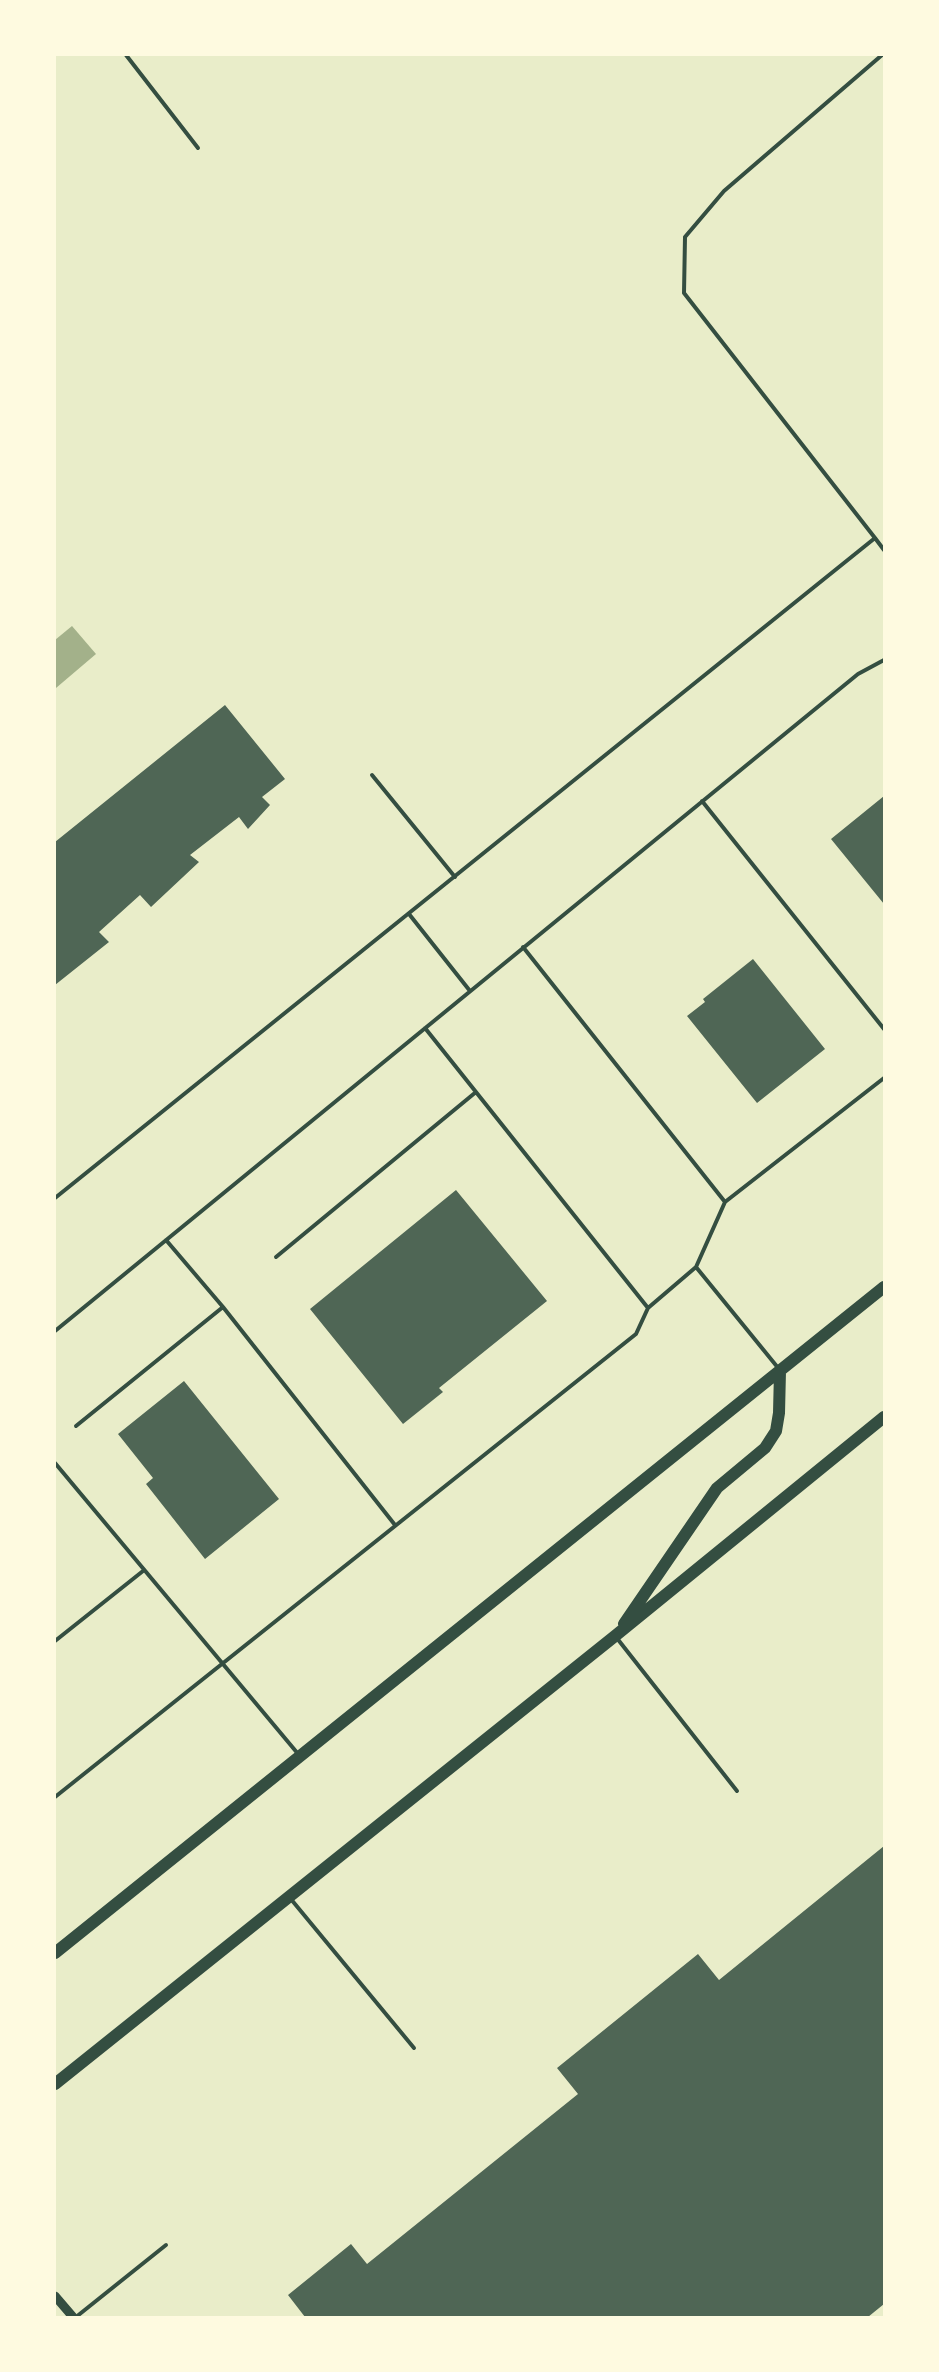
<!DOCTYPE html>
<style>
body{margin:0}
#map{position:relative;width:939px;height:2372px;overflow:hidden;background:#e9edc9;font-family:"IBM Plex Serif",serif}
canvas{display:block}
.frame{position:absolute;inset:0;border:56px solid #fefae0;pointer-events:none}
</style>
<div id="map">
<canvas width="939" height="2372"></canvas>
<div class="frame"></div>
</div>
<script>
const context = document.querySelector('canvas').getContext('2d');
context.lineJoin = 'round';
function fillPath(path, color) { context.fillStyle = color; context.fill(path, 'evenodd'); }
function strokePath(path, color, width, dash) { context.strokeStyle = color; context.lineWidth = width; context.lineCap = dash ? 'butt' : 'round'; context.setLineDash(dash || []); context.stroke(path); }
const water = new Path2D(`
 M72 626 96 654 56 688 55 640Z`);
const building = new Path2D(`
 M225 705 285 779 262 797 270 805 248 829 239 817 190 855 199 862 151 907 140 895 99 932 109 942 55 985V842Z
 M884 796V904L831 839Z
 M753 959 825 1049 757 1103 687 1016 705 1002 703 999Z
 M456 1190 547 1301 439 1388 443 1392 403 1424 310 1309Z
 M184 1381 279 1499 205 1559 146 1484 153 1478 118 1434Z
 M884 1846V2304L868 2317H305L288 2295 351 2244 367 2264 578 2094 557 2068 698 1954 719 1980Z`);
const service = new Path2D(`
 M126 55 198 148
 M875 538 884 550
 M372 775 455 877
 M702 801 884 1029
 M409 914 470 991
 M523 947 725 1202 696 1267 779 1369
 M55 1198 875 538 684 293 685 237 724 191 882 55
 M725 1202 884 1078
 M166 1240 223 1307 395 1525
 M276 1257 476 1092
 M648 1308 696 1267
 M55 1331 858 674 884 660
 M76 1426 223 1307
 M55 1463 299 1755
 M616 1637 737 1791
 M55 1641 143 1571
 M55 1797 636 1334 648 1308 425 1028
 M290 1898 414 2048
 M76 2317 166 2245`);
const tertiary = new Path2D(`
 M55 2296 73 2317`);
const primary = new Path2D(`
 M624 1624 717 1488 765 1448 776 1431 779 1413 780 1371
 M55 1953 884 1287
 M55 2084 615 1636 884 1417`);
fillPath(water, '#a3b18a');
fillPath(building, '#4f6655');
strokePath(service, '#344e41', 4);
strokePath(tertiary, '#344e41', 9);
strokePath(primary, '#344e41', 12);
</script>
